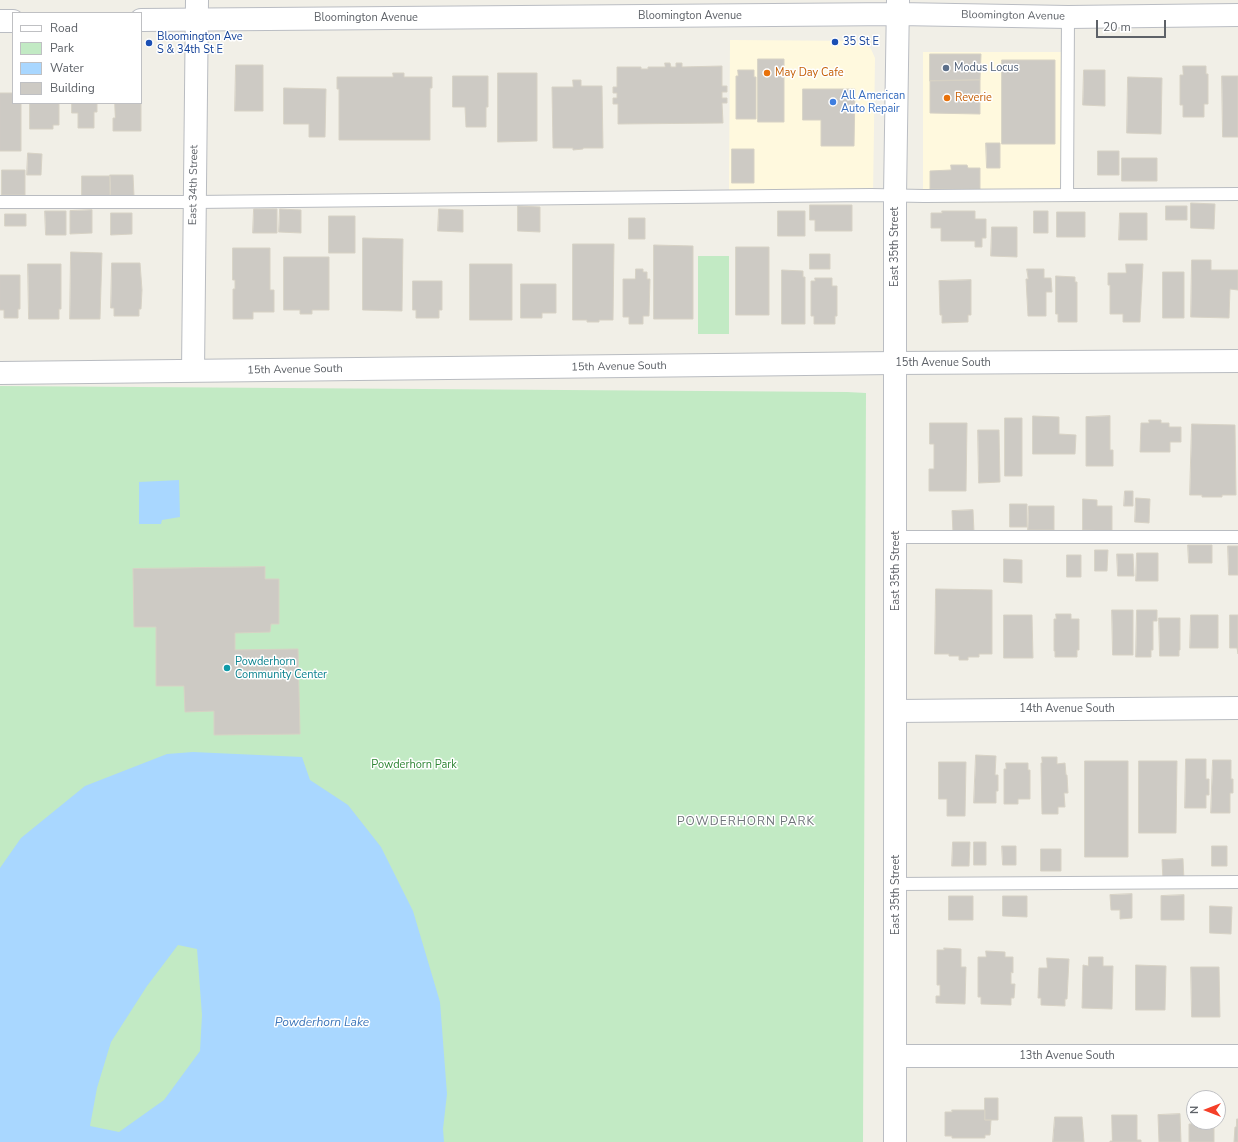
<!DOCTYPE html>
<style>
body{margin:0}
#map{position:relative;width:1238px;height:1142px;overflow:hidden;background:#f1efe7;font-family:"Nunito Sans",sans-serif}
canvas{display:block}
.legend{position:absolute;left:12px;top:12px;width:130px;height:92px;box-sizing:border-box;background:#fff;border:1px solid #bfc0c3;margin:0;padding:5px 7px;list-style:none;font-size:12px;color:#5e6268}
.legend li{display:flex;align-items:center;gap:8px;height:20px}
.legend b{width:20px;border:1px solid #bfc0c3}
.north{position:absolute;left:1186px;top:1090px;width:40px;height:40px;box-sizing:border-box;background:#fff;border:1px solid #bfc0c3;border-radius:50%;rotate:270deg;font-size:11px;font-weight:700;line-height:16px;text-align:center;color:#5e6268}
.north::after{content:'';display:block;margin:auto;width:14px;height:18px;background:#f54029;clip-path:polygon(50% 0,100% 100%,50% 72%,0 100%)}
.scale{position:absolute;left:1096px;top:20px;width:70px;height:18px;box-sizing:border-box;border:2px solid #5e6268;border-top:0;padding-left:5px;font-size:12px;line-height:14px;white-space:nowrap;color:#5e6268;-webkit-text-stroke:3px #fff;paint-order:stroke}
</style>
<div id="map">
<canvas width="1238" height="1142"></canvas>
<ul class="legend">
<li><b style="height:5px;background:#fff"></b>Road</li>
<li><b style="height:11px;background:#c2eac4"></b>Park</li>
<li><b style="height:11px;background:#a9d7ff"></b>Water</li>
<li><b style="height:11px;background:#cdcac4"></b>Building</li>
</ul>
<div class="north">N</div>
<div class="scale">20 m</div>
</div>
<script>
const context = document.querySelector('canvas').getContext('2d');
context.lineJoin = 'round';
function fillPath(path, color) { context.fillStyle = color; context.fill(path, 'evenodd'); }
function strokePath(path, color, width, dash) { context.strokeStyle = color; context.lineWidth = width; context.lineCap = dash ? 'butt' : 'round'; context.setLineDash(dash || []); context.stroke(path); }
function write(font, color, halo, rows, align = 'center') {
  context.font = font + ' "Nunito Sans",sans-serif'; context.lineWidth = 3; context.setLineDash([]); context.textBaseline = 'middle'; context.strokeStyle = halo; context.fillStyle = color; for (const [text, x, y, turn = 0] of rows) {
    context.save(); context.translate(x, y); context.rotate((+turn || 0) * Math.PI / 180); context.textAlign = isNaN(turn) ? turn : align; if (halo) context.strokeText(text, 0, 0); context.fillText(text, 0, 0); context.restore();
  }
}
const commercial = new Path2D(`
 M730 40 863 41 871 49 875 58 873 197 729 193Z
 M923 52H1073V202L923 203Z`);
const green = new Path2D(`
 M698 256H729V334H698Z
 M0 386 847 392 866 393 863 1142H0Z`);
const water = new Path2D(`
 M179 480 180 517 162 520 161 524H139V482Z
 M193 752 302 757 310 780 348 805 381 847 413 911 440 1002 447 1094 443 1129 444 1142H0V868L21 838 85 786 167 754ZM178 945 197 949 202 1015 200 1051 164 1100 119 1132 90 1126 97 1088 111 1042 147 986Z`);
const building = new Path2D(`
 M930 54H981L980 80 930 81Z
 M758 59H784V122H758Z
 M1002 60H1055V144H1002Z
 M665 63H670L671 67H676V63H682V67L722 66V86H727V92H722V98H727V103H722L723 123 618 124V104H613V98H617V93H613V87H617V67H641V69H648V67H665Z
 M236 65H263V111H235Z
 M1183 66H1206V74H1208V104H1204V117H1183V105H1180V75H1183Z
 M738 70H754V77H756V119H736V76H738Z
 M1084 70H1105V106L1083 105Z
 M393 73H404V77H432V88H430V140H339V89H337V77H393Z
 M498 73H537V141L498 142Z
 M453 76H488V107H486V127H466L465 107H453Z
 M1222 76H1238V137H1223Z
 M1128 77 1162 78 1161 134 1127 133Z
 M573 80H581V86H602L603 148H583V149L573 150V148H553L552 87H573Z
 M980 80V114L930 113V81Z
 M284 88 326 89 325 137H309V124H284Z
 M803 89H855L854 146H821V120H803Z
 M0 93H13V103H21V151H0Z
 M30 103H59V125H53V129H30Z
 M72 103H97V112H94V128H78V113H72Z
 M115 103H141V131H113V118H115Z
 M986 143H1000V168H987Z
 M732 149H754V183H732Z
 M1098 151H1119V175H1098Z
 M28 153 42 154 41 175H27Z
 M1122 158H1157V181H1122Z
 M951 165H967L968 168H980V189H930V171L951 170Z
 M2 170H25V195H2Z
 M110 175H133L134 196 111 197Z
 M82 176H110V196H82Z
 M1191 203 1215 204 1214 229 1191 228Z
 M810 205H852V231H815V220H810Z
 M518 206 540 207V232L518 231Z
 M1166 206H1187V220H1166Z
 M254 209H277V233H253Z
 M280 209 301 210V233L279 232Z
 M439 209 463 210V232L438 231Z
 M92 210V233L70 234V211Z
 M45 211H66V235H46Z
 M778 211H805V236H778Z
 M942 211H975V219H986V238H982V247H975V241H941V228H931V213H942Z
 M1034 211H1048V233H1034Z
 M1057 212H1085V237H1057Z
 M111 213H132V234L111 235Z
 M1120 213H1147V240H1119Z
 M5 214H26V226H5Z
 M329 216H355V253H329Z
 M629 218H645V239H629Z
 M992 227H1017V257L991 256Z
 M363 238 403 239 402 311 363 310Z
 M573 244H614L613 320H599V322H587V320H573Z
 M654 245 693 246V319H654Z
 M736 247H769V315H736Z
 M233 248H270V290H274V312H253V319H233V289H235V280H233Z
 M71 252 102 253 100 319H70Z
 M810 254H830V269H810Z
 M284 257H329V310H312V314H300V310H284Z
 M1192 260H1211V270H1238V290L1230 289 1229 318 1191 317Z
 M112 263H140L142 290 141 309H139V316H114V308H111Z
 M28 264H61V309H59V319H29Z
 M470 264H512V320H470Z
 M1126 264H1143L1140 322H1123V314H1110V285H1108V273H1126Z
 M636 269H643V272H647V279H650L649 316H643V324H629V317H623V279H635Z
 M1027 269H1044V278H1051L1052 292H1046V316H1028L1026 279H1028Z
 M782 270 803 271V277H805V324H782Z
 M1163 272H1184V318H1163Z
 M0 275H20V309H18V318H4V310H0Z
 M1056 276 1075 277V282H1077V322H1058V314H1056Z
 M815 278H832V286H837V316H835V324H814V316H811V281H815Z
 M971 280V315H968V322L942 323V315H940L939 281Z
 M413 281H442V310H439V318H416V310H413Z
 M521 284H556V313H542V318H521Z
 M1033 416 1059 417V434L1076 435 1075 454H1033Z
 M1110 416V450H1113V466H1086V417Z
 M1005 418H1022V476H1005Z
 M1149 420H1161V423H1169V427H1181V442H1170V452H1140L1141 423H1149Z
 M930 423H967L966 491H929V469H934V444H930Z
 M1192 424 1235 425 1236 495H1222V497H1202V495H1190Z
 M978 430H999L1000 482 979 483Z
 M1125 491H1133V506H1124Z
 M1136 498 1150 499 1149 523 1135 522Z
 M1083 499 1097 500V506H1112V531L1083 530Z
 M1010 504H1027V527H1010Z
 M1029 506H1054V530H1028Z
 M973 510 974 532 953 533 952 511Z
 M1188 545H1212V563H1189Z
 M1228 546H1238V575H1229Z
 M1095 550H1108L1107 571H1095Z
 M1137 553H1158V581H1136Z
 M1117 554H1133L1134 576H1118Z
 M1067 555H1081V577H1067Z
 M1004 559 1022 560V583L1004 582Z
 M265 567V579H279V624H271L270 632 235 633V650L298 649 300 734 214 735V711L185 712 184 686H156V627H134L133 569Z
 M936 589 992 590V654H979V657H968V660H959V656H949V654H935Z
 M1112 610H1133V655H1113Z
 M1137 610H1157V621H1153V650H1151V657H1136Z
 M1056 614H1071V619H1079V650H1077V657H1055V651H1054V619H1056Z
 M1004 615H1032L1033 658H1004Z
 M1191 615H1218V648H1190Z
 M1230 615H1238V654L1237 648H1230Z
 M1159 618H1180V650H1179V656H1160Z
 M976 755 996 756 995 775H998V791H996V803H974Z
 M1042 757H1057V764L1065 763 1066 775H1067L1068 793H1064L1065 807H1058V814H1042L1041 763H1042Z
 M1186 759H1206V779H1209V795H1206V808H1185Z
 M1213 760H1231V779H1233V793H1230V813H1211Z
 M1085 761H1128V857H1085Z
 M1139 761H1177L1176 833H1139Z
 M939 762H966L965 816H947V799H939Z
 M1006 763H1028V770H1030V799H1018V804H1004V769H1006Z
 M953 842H970L969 866H952Z
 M974 842H986V865H974Z
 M1002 846H1016V865H1003Z
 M1212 846H1227V866H1212Z
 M1041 849H1061V871H1041Z
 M1183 859 1184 880 1163 881 1162 860Z
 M1132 894V918L1120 919V910H1111L1110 895Z
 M1184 895V920H1161V896Z
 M949 896H973V920H949Z
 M1003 896H1027V917L1003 916Z
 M1210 906 1232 907 1231 934 1210 933Z
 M944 948 961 949V967H966L965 1004 936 1003V996H940V985H937V950H944Z
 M986 951 1005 952V957H1013V973L1011 972V984H1015L1014 998H1011V1005L981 1004V997H978V957H986Z
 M1089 957H1103V966H1113L1112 1009 1082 1008 1083 965 1088 966Z
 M1047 958 1069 959 1067 999H1065V1006L1041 1005V998H1038L1039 968H1047Z
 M1136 965 1166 966 1165 1010H1136Z
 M1191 967H1219L1220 1017H1192Z
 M985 1098H998V1120H985Z
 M952 1110H985V1120H991L990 1135H985V1138H952V1136H945V1112H952Z
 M1180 1114 1181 1142H1159L1158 1115Z
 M1112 1115H1137V1140H1141V1142H1110V1141H1112Z
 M1055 1117H1082L1084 1142H1053Z
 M1191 1117H1194V1122H1212V1124H1214V1142H1189V1124H1191Z
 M1237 1119H1238V1142H1234L1235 1127H1236Z`);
const lane = new Path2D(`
 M1067 195 1068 17
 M0 202H194L871 195 924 196 1238 194
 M896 537H1238
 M895 884 1238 882`);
const street = new Path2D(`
 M193 371 197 0
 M0 373 895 363 1238 361
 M896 711 1238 708
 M896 1056H1238`);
const secondary = new Path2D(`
 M141 20 899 14 1068 17 1238 15
 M0 21H13
 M895 1142V196L898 0`);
const markers = [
 [835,42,4,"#1a4fb4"],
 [149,43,4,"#1a4fb4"],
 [946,68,4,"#5c6f8a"],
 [767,73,4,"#e8710a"],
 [947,98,4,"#e8710a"],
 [833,102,4,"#3f7fe0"],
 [227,668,4,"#0f9aa8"]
];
const streetNames = [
 ["Bloomington Avenue",690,16],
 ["Bloomington Avenue",1013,16,1],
 ["Bloomington Avenue",366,18],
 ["East 34th Street",194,185,-89],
 ["East 35th Street",895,247,-90],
 ["15th Avenue South",943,363],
 ["15th Avenue South",619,367,-1],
 ["15th Avenue South",295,370,-1],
 ["East 35th Street",896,571,-90],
 ["14th Avenue South",1067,709],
 ["East 35th Street",896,895,-90],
 ["13th Avenue South",1067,1056]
];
const transitNames = [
 ["Bloomington Ave",157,37],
 ["S & 34th St E",157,50],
 ["35 St E",843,42]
];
const serviceNames = [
 ["Modus Locus",954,68]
];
const foodNames = [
 ["May Day Cafe",775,73],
 ["Reverie",955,98]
];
const shopNames = [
 ["All American",841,96],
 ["Auto Repair",841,109]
];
const cultureNames = [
 ["Powderhorn",235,662],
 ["Community Center",235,675]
];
const parkNames = [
 ["Powderhorn Park",414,765]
];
const neighbourhoodNames = [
 ["POWDERHORN PARK",746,822]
];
const waterNames = [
 ["Powderhorn Lake",322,1023]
];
fillPath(commercial, '#fff9de');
fillPath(green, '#c2eac4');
fillPath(water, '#a9d7ff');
fillPath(building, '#cdcac4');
strokePath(building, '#d7d2c5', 1);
strokePath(lane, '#b9bcc1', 14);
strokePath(street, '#b9bcc1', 24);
strokePath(secondary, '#babdc3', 24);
strokePath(lane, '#fff', 12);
strokePath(street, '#fff', 22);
strokePath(secondary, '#fff', 22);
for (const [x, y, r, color] of markers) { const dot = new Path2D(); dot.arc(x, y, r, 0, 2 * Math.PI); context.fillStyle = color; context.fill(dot); strokePath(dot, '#fff', 1.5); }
write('11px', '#5e6268', '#fff', streetNames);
write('11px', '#164399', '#fff', transitNames, 'left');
write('11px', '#4e5e75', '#fff', serviceNames, 'left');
write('11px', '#c56008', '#fff', foodNames, 'left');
write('11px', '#366cbe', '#fff', shopNames, 'left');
write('11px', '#0d838f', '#fff', cultureNames, 'left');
write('11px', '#308636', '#fff', parkNames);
context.letterSpacing = '1px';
write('12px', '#6f747a', '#fff', neighbourhoodNames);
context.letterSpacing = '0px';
write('italic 12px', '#3d76ba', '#fff', waterNames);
</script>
